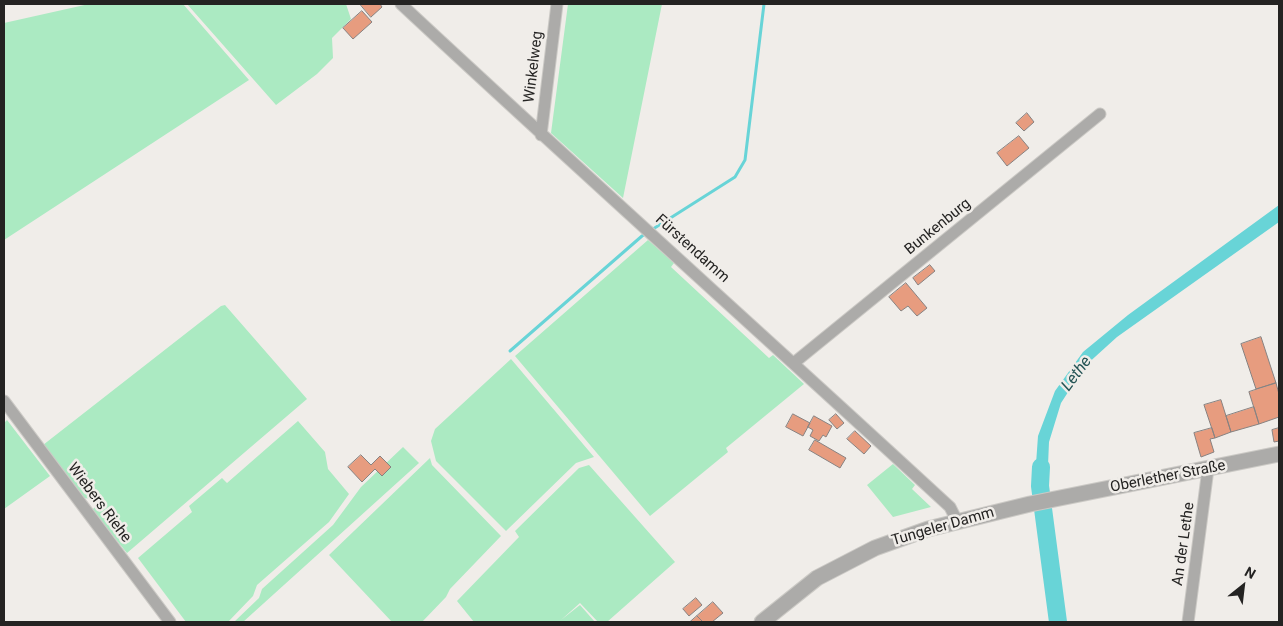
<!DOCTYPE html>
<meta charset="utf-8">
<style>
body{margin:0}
#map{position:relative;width:1283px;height:626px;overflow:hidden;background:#f0ede9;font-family:Roboto,sans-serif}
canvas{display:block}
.frame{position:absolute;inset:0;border:5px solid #242322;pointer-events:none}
.north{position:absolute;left:1218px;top:561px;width:50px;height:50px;-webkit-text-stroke:4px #f0ede9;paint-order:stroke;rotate:29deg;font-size:14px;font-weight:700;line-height:20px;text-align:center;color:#242322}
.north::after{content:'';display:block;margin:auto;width:18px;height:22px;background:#242322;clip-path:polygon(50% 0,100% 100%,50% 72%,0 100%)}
</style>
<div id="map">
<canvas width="1283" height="626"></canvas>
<div class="frame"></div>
<div class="north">N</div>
</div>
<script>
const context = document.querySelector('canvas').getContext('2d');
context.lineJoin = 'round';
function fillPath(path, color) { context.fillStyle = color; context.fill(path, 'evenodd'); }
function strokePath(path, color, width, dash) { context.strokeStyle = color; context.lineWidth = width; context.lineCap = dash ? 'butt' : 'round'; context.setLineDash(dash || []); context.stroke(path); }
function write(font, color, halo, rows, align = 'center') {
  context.font = font + ' Roboto,sans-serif'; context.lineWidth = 5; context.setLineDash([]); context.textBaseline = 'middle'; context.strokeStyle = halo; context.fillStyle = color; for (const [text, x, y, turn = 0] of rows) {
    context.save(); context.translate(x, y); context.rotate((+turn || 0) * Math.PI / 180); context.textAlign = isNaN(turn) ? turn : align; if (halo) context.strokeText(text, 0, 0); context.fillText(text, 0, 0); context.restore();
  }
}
const green = new Path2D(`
 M89 4H183L249 80 4 240V23Z
 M187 4H346L351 19 332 38 333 58 317 74 276 105Z
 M568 4H662L623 198 551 133Z
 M648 240 674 263 671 267 769 358 773 355 804 384 726 448 728 452 650 516 515 356Z
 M225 305 307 399 127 553 92 510 96 506 93 499 82 498 43 445 221 306Z
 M511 359 594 457 576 463 506 531 436 461 431 441 435 429Z
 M7 420 50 476 4 509V423Z
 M298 421 325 452 328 469 349 494 329 522 257 585 253 596 228 622H186L138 558 192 512 189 506 222 478 227 483Z
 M403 447 419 463 243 622H234L259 598 262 589 333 525 361 487Z
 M430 458 432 465 501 536 450 589 446 597 422 622H392L329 555Z
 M893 464 915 485 912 489 931 507 893 517 867 485Z
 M589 465 675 562 607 622H598L580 603 561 620 580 605 595 622H474L457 601 519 537 515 531 579 468Z`);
const water = new Path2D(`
 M1279 205V222L1117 337 1085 366 1061 403 1049 442 1047 489 1034 492 1038 436 1055 391 1083 352 1128 315Z`);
const stream = new Path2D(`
 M510 351 642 236 735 177 745 160 764 4`);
const river = new Path2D(`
 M1041 467 1040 486 1058 622`);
const building = new Path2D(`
 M360 4H380L382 7 371 17Z
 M362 11 372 22 353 39 343 28Z
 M1027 113 1034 122 1024 131 1016 123Z
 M1019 136 1029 148 1007 166 997 153Z
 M930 265 935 271 918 285 913 278Z
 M906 283 927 308 917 316 908 306 901 311 889 297Z
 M1261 337 1276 383 1256 389 1241 344Z
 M1276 383 1279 394V417L1259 424 1249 392Z
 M1221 400 1231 432 1215 438 1204 405Z
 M1254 407 1259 424 1231 432 1226 416Z
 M793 414 810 423 803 436 786 427Z
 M836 414 844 423 837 429 829 420Z
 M814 416 832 426 826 437 823 435 819 441 810 436 813 430 808 427Z
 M1212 428 1215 438 1210 439 1214 452 1201 457 1194 433Z
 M1279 428V441L1274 442 1272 430Z
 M855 431 871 446 864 454 847 439Z
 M815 440 846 458 840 468 809 450Z
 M361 455 371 465 380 456 391 467 382 476 375 469 362 482 348 467Z
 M696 598 702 605 689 616 683 609Z
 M713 602 723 613 712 622H703L697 616Z
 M697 616 703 622H690Z`);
const minor = new Path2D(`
 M401 4C582 173 768 339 950 507L957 521
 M541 135 557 4
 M795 362 1100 114
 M4 401 170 622
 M1188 622 1208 469`);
const tertiary = new Path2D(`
 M762 622 817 578 875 548 928 529 1030 504 1279 454`);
const streetNames = [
 ["Winkelweg",534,67,-83],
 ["Bunkenburg",938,227,-39],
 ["Fürstendamm",692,249,42],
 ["Oberlether Straße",1168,477,-11],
 ["Wiebers Riehe",99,503,53],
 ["Tungeler Damm",943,527,-16],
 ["An der Lethe",1184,544,-82]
];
const waterNames = [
 ["Lethe",1077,374,-53]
];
fillPath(green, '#abeac2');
fillPath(water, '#68d4d7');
strokePath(stream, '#68d4d7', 3);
strokePath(river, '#68d4d7', 18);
fillPath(building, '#e79c7f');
strokePath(building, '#878281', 1);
strokePath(minor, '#cbc9c5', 13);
strokePath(tertiary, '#cbc9c5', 17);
strokePath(minor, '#acaba9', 11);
strokePath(tertiary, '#acaba9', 15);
write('15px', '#242322', '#f0ede9', streetNames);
write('italic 16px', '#235354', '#f0ede9', waterNames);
</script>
